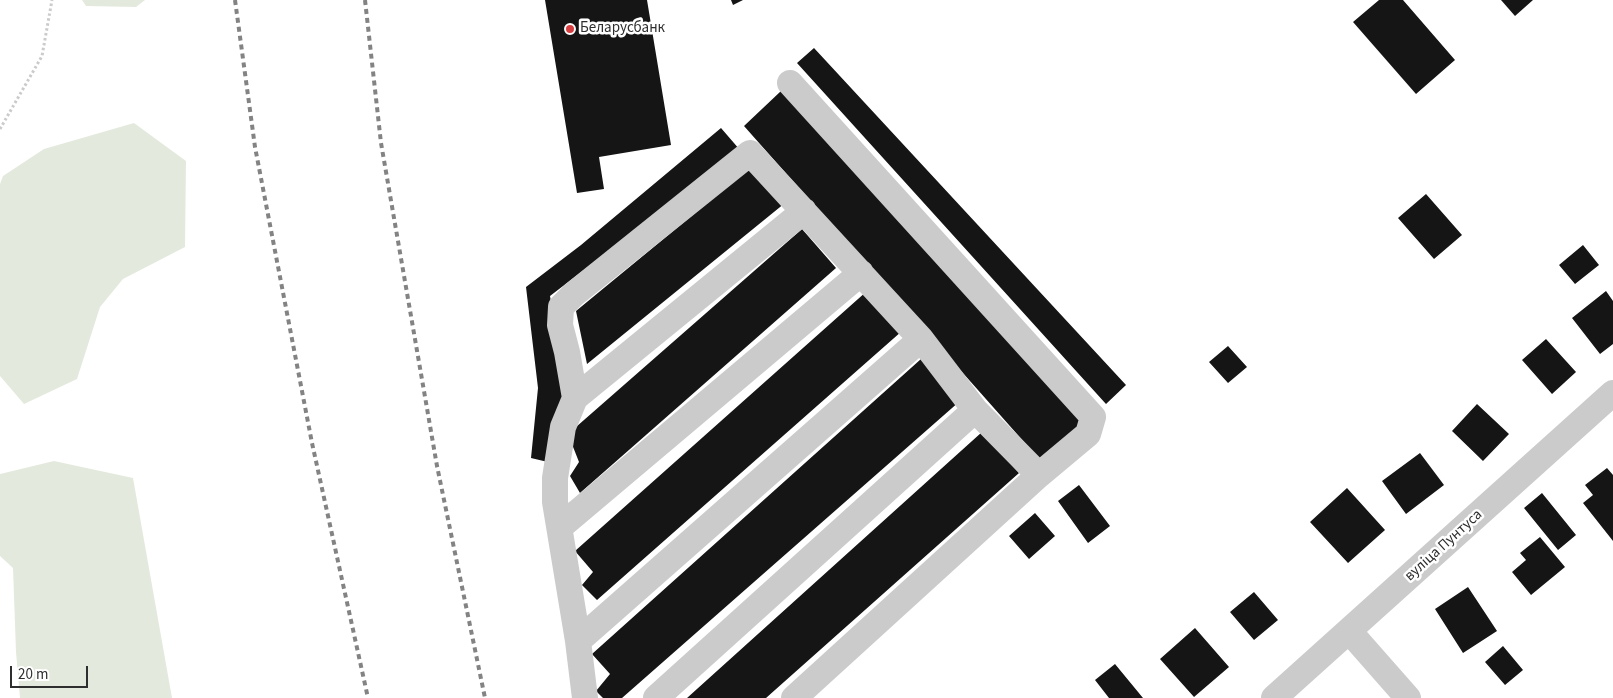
<!DOCTYPE html>
<meta charset="utf-8">
<style>
body{margin:0}
#map{position:relative;width:1613px;height:698px;overflow:hidden;background:#fff;font-family:"Source Sans 3",sans-serif}
canvas{display:block}
.scale{position:absolute;left:10px;top:666px;width:78px;height:22px;box-sizing:border-box;border:2px solid #2e2e2e;border-top:0;padding-left:6px;font-size:15px;line-height:18px;white-space:nowrap;color:#2e2e2e;-webkit-text-stroke:4px #fff;paint-order:stroke}
</style>
<div id="map">
<canvas width="1613" height="698"></canvas>
<div class="scale">20 m</div>
</div>
<script>
const context = document.querySelector('canvas').getContext('2d');
context.lineJoin = 'round';
function fillPath(path, color) { context.fillStyle = color; context.fill(path, 'evenodd'); }
function strokePath(path, color, width, dash) { context.strokeStyle = color; context.lineWidth = width; context.lineCap = dash ? 'butt' : 'round'; context.setLineDash(dash || []); context.stroke(path); }
function write(font, color, halo, rows, align = 'center') {
  context.font = font + ' "Source Sans 3",sans-serif'; context.lineWidth = 5; context.setLineDash([]); context.textBaseline = 'middle'; context.strokeStyle = halo; context.fillStyle = color; for (const [text, x, y, turn = 0] of rows) {
    context.save(); context.translate(x, y); context.rotate((+turn || 0) * Math.PI / 180); context.textAlign = isNaN(turn) ? turn : align; if (halo) context.strokeText(text, 0, 0); context.fillText(text, 0, 0); context.restore();
  }
}
const green = new Path2D(`
 M82 0H145L136 7 86 6Z
 M134 123 186 161 185 247 123 279 100 307 77 379 24 404 0 376V184L3 176 44 149Z
 M54 461 133 478 172 698H20L16 652 13 568 0 556V474Z`);
const building = new Path2D(`
 M545 0H647L671 145 599 157 604 189 577 193Z
 M731 0H743L733 5Z
 M1379 0H1403L1455 60 1416 94 1353 22Z
 M1501 0H1533L1515 16Z
 M814 48 1126 385 1106 404 797 63Z
 M781 91 1083 422 1040 460 744 126Z
 M721 128 740 150 550 296 565 385 552 463 531 458 538 388 526 287 581 245Z
 M751 167 785 203 587 364 576 311Z
 M1426 194 1462 235 1434 259 1398 218Z
 M802 229 836 268 580 493 570 476 579 462 568 434Z
 M1583 245 1599 265 1575 284 1559 265Z
 M867 291 902 331 597 600 582 585 593 572 575 551Z
 M1606 291 1613 301V344L1600 354 1572 318Z
 M1546 339 1576 372 1552 394 1522 360Z
 M1228 346 1247 367 1228 383 1209 362Z
 M921 359 960 401 622 698H603L596 691 610 674 592 654Z
 M1477 404 1509 434 1483 461 1452 431Z
 M982 432 1019 473 766 698H687Z
 M1420 453 1444 485 1406 514 1382 481Z
 M1607 468 1613 475V541L1583 503 1593 495 1585 485Z
 M1079 485 1110 526 1088 543 1058 501Z
 M1347 488 1385 530 1348 563 1310 522Z
 M1542 493 1576 535 1558 550 1524 508Z
 M1035 513 1055 536 1029 559 1009 536Z
 M1540 537 1565 567 1531 595 1512 572 1526 560 1520 553Z
 M1468 587 1497 631 1463 653 1435 609Z
 M1254 592 1278 620 1254 640 1230 612Z
 M1195 628 1229 667 1194 697 1160 659Z
 M1503 646 1523 670 1505 685 1485 662Z
 M1115 664 1143 698H1109L1095 680Z`);
const path = new Path2D(`
 M0 129 42 56 52 0`);
const minor = new Path2D(`
 M790 83 1093 417 1088 434 1039 475 794 698
 M575 398 567 352 560 325 561 307 574 294 750 153 921 339 975 410 1039 475
 M560 527 861 273
 M1349 631 1408 698
 M578 641 921 339
 M585 698 578 641 555 502V478L563 427 575 398 804 211
 M656 698 975 410
 M1274 698 1613 393`);
const rail = new Path2D(`
 M235 0 255 147 312 443 368 698
 M365 0 381 143 437 466 485 698`);
const markers = [
 [570,29,5,"#d73e41"]
];
const poiNames = [
 ["Беларусбанк",580,29]
];
const streetNames = [
 ["вуліца Пунтуса",1444,546,-42]
];
fillPath(green, '#e3eadd');
fillPath(building, '#151515');
strokePath(path, '#cbcbcb', 3, [2.5, 2.5]);
strokePath(minor, '#cbcbcb', 26);
strokePath(rail, '#838383', 4, [5, 4]);
for (const [x, y, r, color] of markers) { const dot = new Path2D(); dot.arc(x, y, r, 0, 2 * Math.PI); context.fillStyle = color; context.fill(dot); strokePath(dot, '#fff', 2); }
write('15px', '#2e2e2e', '#fff', poiNames, 'left');
write('15px', '#2e2e2e', '#fff', streetNames);
</script>
